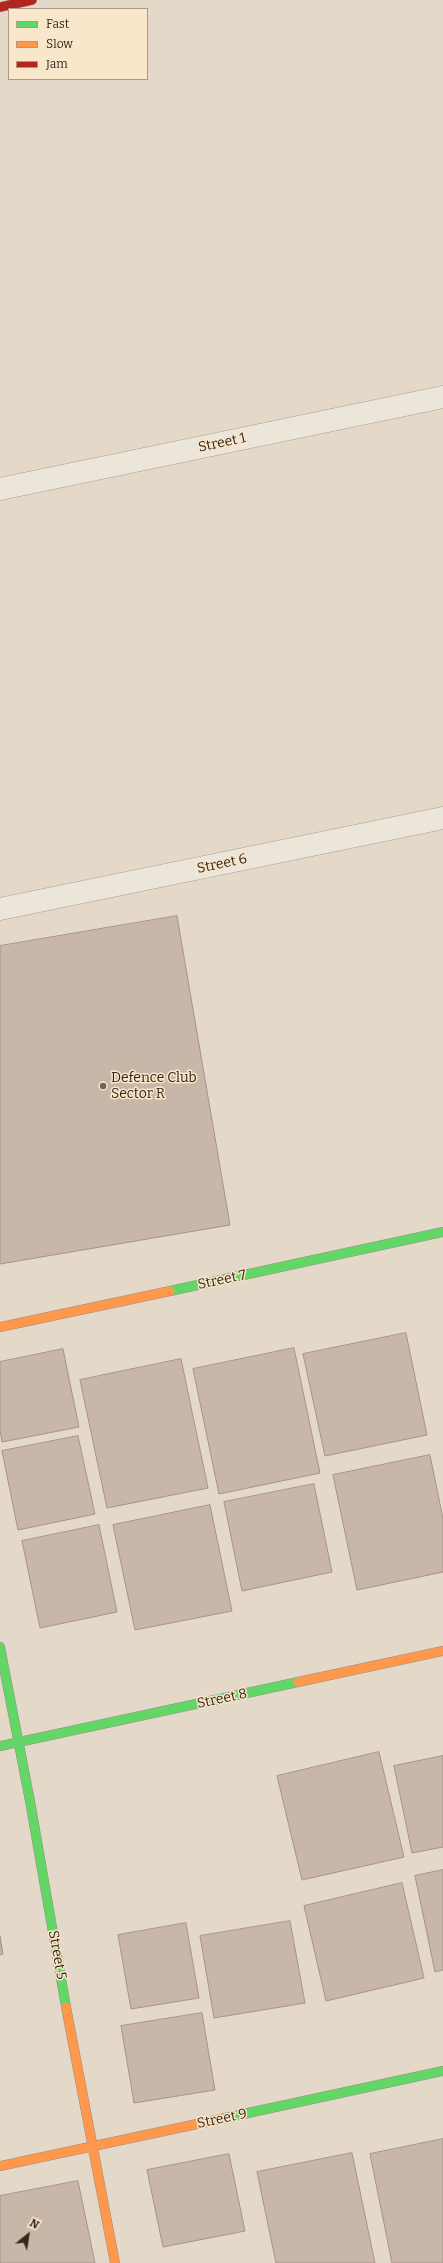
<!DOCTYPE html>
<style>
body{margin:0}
#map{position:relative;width:443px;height:2263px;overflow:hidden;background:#e4d9c8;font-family:Bitter,serif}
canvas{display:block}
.legend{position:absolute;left:8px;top:8px;width:140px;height:72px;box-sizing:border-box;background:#f8e7cb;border:1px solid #ab9984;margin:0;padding:5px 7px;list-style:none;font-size:12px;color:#37251a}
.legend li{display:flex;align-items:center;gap:8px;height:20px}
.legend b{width:20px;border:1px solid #ab9984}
.north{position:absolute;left:8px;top:2215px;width:40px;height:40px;-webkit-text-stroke:3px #f8e7cb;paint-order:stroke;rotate:30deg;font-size:11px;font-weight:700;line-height:16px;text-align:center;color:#37251a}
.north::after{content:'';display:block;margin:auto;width:14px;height:18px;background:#37251a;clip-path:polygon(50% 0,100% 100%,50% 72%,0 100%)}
</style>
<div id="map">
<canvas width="443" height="2263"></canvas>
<ul class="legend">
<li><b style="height:5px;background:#63d668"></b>Fast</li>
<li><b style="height:5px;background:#ff974d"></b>Slow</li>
<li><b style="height:5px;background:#b3261e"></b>Jam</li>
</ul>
<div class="north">N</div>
</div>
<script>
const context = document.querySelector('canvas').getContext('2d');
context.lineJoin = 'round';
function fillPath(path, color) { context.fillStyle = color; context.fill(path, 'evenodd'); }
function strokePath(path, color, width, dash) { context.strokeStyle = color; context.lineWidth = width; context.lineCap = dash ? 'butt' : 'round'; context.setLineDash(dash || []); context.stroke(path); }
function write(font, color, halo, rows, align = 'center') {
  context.font = font + ' Bitter,serif'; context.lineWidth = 3; context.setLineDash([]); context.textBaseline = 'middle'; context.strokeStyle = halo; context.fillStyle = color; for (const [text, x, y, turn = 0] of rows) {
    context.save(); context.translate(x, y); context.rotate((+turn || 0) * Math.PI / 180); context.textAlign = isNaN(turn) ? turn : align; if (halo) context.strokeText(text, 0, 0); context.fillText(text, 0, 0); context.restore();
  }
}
const building = new Path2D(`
 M177 916 230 1225 0 1264V946Z
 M406 1333 427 1435 325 1456 303 1354Z
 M294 1348 320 1473 219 1494 193 1369Z
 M63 1349 79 1427 2 1442 0 1430V1362Z
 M181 1359 208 1488 107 1508 80 1380Z
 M78 1436 95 1514 18 1530 2 1451Z
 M430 1455 443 1519V1572L357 1590 333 1475Z
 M314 1484 332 1572 242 1591 224 1502Z
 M210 1505 232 1611 135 1630 113 1525Z
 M99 1525 117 1612 40 1628 22 1541Z
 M379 1752 404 1857 302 1880 277 1776Z
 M443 1756V1847L412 1853 394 1766Z
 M443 1870V1970L435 1972 415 1876Z
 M402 1883 424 1978 326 2001 304 1906Z
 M290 1921 305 2003 214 2018 200 1936Z
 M186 1923 199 1998 131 2009 118 1935Z
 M0 1936 3 1954 0 1955Z
 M202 2013 215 2090 134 2103 121 2026Z
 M443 2139V2263H392L370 2154Z
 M352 2153 375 2263H276L257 2172Z
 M229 2154 245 2231 163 2247 147 2170Z
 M78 2181 95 2263H0V2196Z`);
const street = new Path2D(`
 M0 489 443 397
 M0 909 443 818`);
const fast = new Path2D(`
 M170 1291 443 1232
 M0 1647 30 1801 66 2007
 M0 1746 298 1682
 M225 2118 443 2071`);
const slow = new Path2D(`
 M0 1327 170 1291
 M298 1682 443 1651
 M66 2007 115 2263
 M0 2166 225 2118`);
const jam = new Path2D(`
 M0 7 32 0`);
const markers = [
 [103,1086,4,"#746457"]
];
const streetNames = [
 ["Street 1",222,443,-12],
 ["Street 6",222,864,-12],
 ["Street 7",222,1280,-12],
 ["Street 8",222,1699,-12],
 ["Street 5",57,1955,80],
 ["Street 9",222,2119,-12]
];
const poiNames = [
 ["Defence Club",111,1078],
 ["Sector R",111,1094]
];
fillPath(building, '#c8b6a8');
strokePath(building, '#a49487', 1);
strokePath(street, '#a89e92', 23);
strokePath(fast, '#988e82', 10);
strokePath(slow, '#988e82', 10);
strokePath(jam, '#988e82', 10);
strokePath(street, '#ece5da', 22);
strokePath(fast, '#63d668', 9);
strokePath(slow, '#ff974d', 9);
strokePath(jam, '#b3261e', 9);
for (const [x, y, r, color] of markers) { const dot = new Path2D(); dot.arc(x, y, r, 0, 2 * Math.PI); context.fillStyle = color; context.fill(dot); strokePath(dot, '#f8e7cb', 1.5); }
write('14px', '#37251a', '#f8e7cb', streetNames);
write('14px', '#37251a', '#f8e7cb', poiNames, 'left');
</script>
